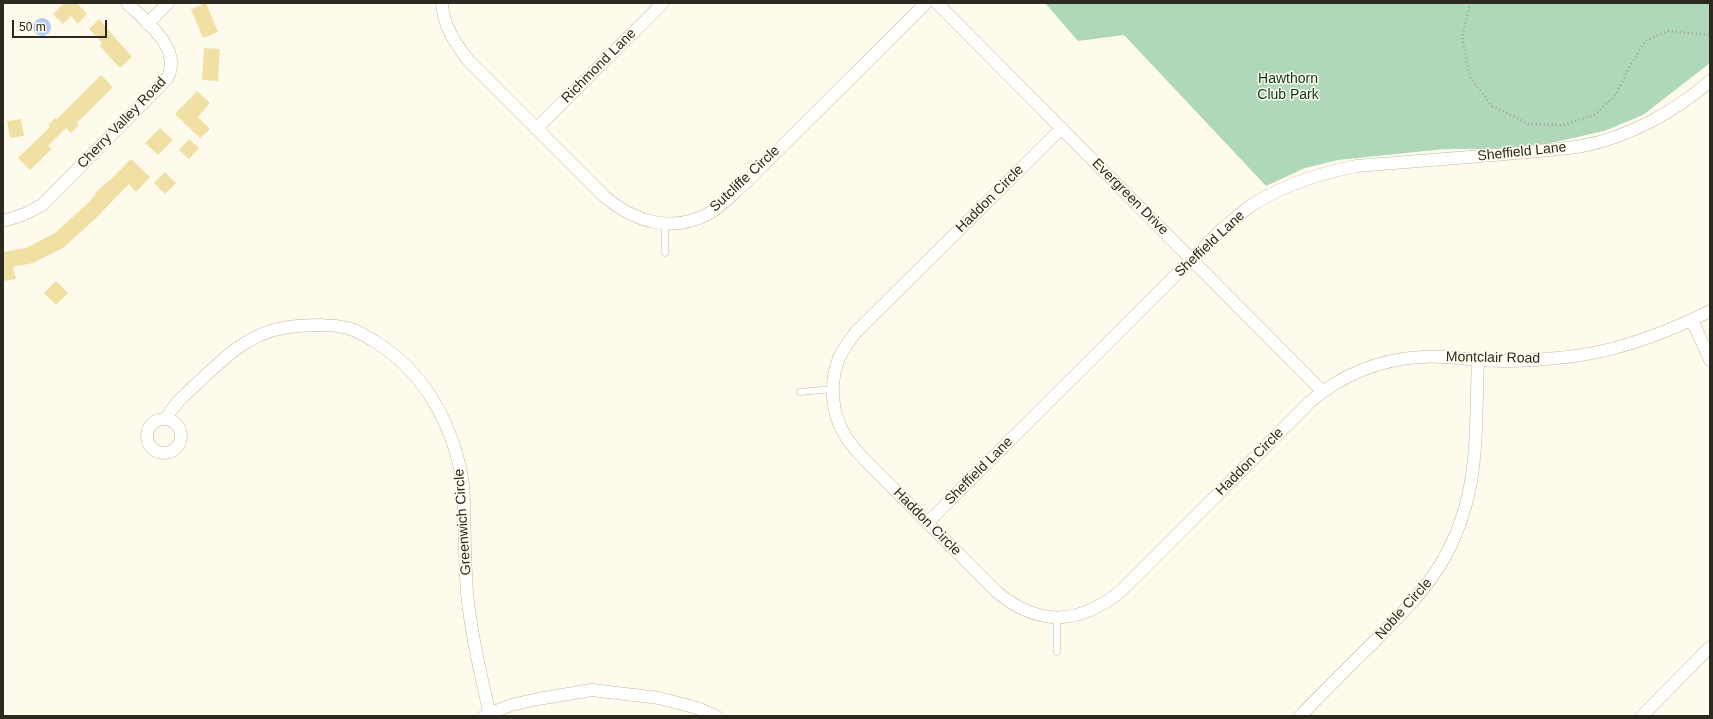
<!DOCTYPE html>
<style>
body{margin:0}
#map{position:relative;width:1713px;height:719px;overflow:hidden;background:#fffbec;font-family:Helvetica,sans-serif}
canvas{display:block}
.frame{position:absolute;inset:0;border:4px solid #2c2920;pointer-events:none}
.scale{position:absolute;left:12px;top:20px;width:95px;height:18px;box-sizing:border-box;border:2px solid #2c2920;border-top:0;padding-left:5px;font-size:12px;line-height:14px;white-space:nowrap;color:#2c2920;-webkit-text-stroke:3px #fffbec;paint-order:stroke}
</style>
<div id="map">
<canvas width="1713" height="719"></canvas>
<div class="frame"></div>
<div class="scale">50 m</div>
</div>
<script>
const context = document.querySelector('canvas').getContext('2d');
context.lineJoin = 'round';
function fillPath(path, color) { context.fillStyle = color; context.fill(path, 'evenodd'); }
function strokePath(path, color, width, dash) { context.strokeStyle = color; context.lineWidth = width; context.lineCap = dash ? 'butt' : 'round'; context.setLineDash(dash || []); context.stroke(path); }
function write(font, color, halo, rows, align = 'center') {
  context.font = font + ' Helvetica,sans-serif'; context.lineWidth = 3; context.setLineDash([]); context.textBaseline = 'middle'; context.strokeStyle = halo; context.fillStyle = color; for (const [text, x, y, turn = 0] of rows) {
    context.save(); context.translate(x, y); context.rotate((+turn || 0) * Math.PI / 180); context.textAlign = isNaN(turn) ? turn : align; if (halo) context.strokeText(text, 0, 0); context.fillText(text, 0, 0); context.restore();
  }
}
const green = new Path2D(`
 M1045 3H1710V63L1643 115 1604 131 1546 144 1498 149H1444L1338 160 1305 168 1266 186 1124 35 1078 41Z`);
const water = new Path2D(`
 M33 27a9 9 0 1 1 18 0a9 9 0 1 1-18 0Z`);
const building = new Path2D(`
 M64 3H77L87 14 78 24 71 16 63 24 53 14Z
 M206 3 218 32 203 38 191 9Z
 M99 19 132 57 120 68 100 46 102 43 89 29Z
 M204 48 220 49 218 81 202 80Z
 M101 75 113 87 77 123 79 125 71 133 66 128 48 146 52 149 30 170 18 158 45 132 50 126 48 125 55 118 57 119Z
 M197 91 210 103 198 117 210 129 200 138 175 114Z
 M21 119 24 136 10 138 7 121Z
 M160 128 173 140 158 155 145 143Z
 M189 139 199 148 189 159 179 150Z
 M131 159 150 177 136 192 129 184 95 219 63 248 33 263 13 267 16 279 3 281V252L26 248 55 233 88 203 96 194 95 193 112 178Z
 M165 172 176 183 165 194 154 183Z
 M56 281 68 293 56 305 44 293Z`);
const path = new Path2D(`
 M1470 3 1462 38 1470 77 1492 106 1529 124 1564 125 1596 114 1617 93 1630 66 1645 41 1667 31 1710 35`);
const service = new Path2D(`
 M665 223V253
 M800 392 832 389
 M1057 618V652`);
const minor = new Path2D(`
 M442 3C443 25 455 43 468 60L605 197C635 222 671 233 708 214 722 206 733 194 744 184L926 3
 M937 3 1322 391
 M147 24 168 3
 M1062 128 856 332C850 340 843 349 839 358 829 383 831 414 846 437 851 446 859 453 866 461L997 592C1039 627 1079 625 1121 591L1310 402C1341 375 1380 359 1421 357 1440 355 1459 359 1478 360 1505 362 1531 361 1557 358 1611 354 1662 335 1710 311
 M536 129 663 3
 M3 221 25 214 42 205 166 80C185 50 146 22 127 3
 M1692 320 1710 360
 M166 419C175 402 189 391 203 378 231 351 257 328 299 326 315 325 331 324 348 328 357 331 366 336 374 341 423 370 452 423 462 478 464 488 464 500 464 511 465 538 465 566 467 593 471 634 481 675 490 716
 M147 436a17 17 0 1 1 34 0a17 17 0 1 1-34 0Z
 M927 523 1219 232C1228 225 1236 217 1245 210 1278 186 1317 174 1356 166 1398 163 1440 159 1482 156 1515 153 1549 151 1582 146 1627 138 1676 111 1710 81
 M484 716 511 705 538 699 592 690 659 698 697 708 716 716
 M1300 716C1324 692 1348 667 1373 643 1420 595 1452 564 1468 496 1478 455 1476 402 1478 360
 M1642 716 1710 647`);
const streetNames = [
 ["Richmond Lane",599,66,-45],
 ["Cherry Valley Road",122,123,-46],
 ["Sheffield Lane",1522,152,-6],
 ["Sutcliffe Circle",745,179,-43],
 ["Evergreen Drive",1130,197,45],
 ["Haddon Circle",990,199,-45],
 ["Sheffield Lane",1210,244,-43],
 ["Montclair Road",1493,358,1],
 ["Haddon Circle",1250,462,-45],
 ["Sheffield Lane",979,471,-45],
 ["Greenwich Circle",463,522,-94],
 ["Haddon Circle",927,522,45],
 ["Noble Circle",1404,609,-48]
];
const parkNames = [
 ["Hawthorn",1288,79],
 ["Club Park",1288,95]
];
fillPath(green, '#afd8bb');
fillPath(water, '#b1cdf5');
fillPath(building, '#f1e0a3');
strokePath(service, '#bfb9a1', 7);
strokePath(minor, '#bfb9a1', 13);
strokePath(path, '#a5a295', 2.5, [1, 3]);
strokePath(service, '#fff', 6);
strokePath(minor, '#fff', 12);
write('14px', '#2c2920', '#fffbec', streetNames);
write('14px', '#08361d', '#fffbec', parkNames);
</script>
